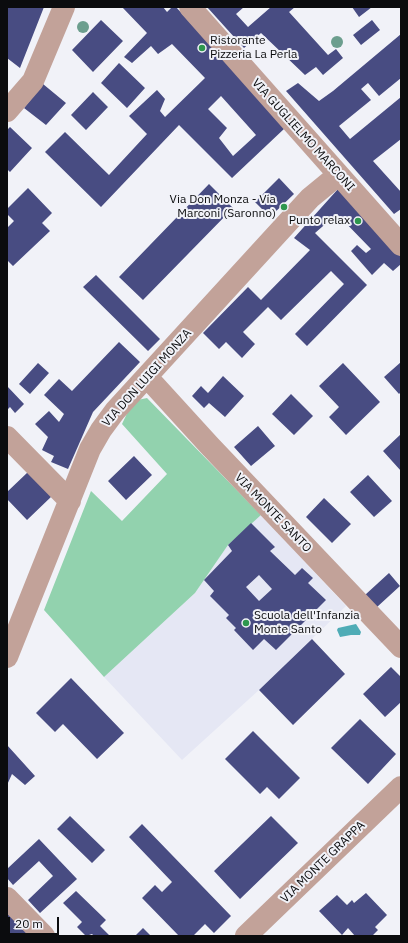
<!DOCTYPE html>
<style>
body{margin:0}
#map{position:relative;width:408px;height:943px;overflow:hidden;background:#f1f2f8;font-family:"IBM Plex Sans",sans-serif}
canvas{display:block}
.frame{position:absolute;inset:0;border:8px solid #0b0c0e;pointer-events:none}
.scale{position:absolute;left:8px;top:917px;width:51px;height:18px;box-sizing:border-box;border:2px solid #0b0c0e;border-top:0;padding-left:5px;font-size:12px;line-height:14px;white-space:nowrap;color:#0b0c0e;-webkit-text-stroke:3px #f1f2f8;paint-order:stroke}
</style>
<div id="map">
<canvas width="408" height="943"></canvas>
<div class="frame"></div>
<div class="scale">20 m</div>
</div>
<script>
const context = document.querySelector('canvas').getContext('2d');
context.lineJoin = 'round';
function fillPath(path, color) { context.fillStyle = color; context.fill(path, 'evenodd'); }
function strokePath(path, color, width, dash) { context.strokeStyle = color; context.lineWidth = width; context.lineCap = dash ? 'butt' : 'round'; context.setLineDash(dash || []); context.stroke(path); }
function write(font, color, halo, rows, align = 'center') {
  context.font = font + ' "IBM Plex Sans",sans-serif'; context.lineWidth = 4; context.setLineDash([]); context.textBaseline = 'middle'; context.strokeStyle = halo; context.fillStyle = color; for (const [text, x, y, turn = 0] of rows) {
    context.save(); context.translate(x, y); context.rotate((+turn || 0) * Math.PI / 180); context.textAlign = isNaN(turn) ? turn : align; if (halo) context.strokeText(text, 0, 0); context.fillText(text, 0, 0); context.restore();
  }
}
const built = new Path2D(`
 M261 515 346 606 259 690 182 760 104 677 195 593 228 545Z`);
const green = new Path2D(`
 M147 398 261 515 228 545 195 593 104 677 44 610 91 491 122 521 167 474 122 424 133 401Z`);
const water = new Path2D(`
 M356 624 361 632 360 635H351L340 637 337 630 338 628Z`);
const building = new Path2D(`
 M7 7H44L20 68 7 58Z
 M122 7H163L167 12 172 7H176L285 128 232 178 179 125 101 207 45 152 65 132 109 175 147 134 129 116 157 90 165 99 160 111 165 117 205 78 172 44 158 54 151 46 132 63 124 57 147 33ZM221 96 256 135 233 156 219 138 227 128 208 109Z
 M207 7H244L236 14 248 27 271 7H295L289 12 328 55 336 49 343 58 323 75 316 67 305 75 261 33 244 48Z
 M352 7H372L359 17Z
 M101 20 123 41 93 72 72 50Z
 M372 20 380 30 361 45 353 35Z
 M401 34V78L379 96 368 83 361 89 371 100 339 126 350 139 401 97V139L373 161 401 192V209L394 214 286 91 298 83 319 101 333 91Z
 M119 63 145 88 127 108 101 83Z
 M43 84 66 103 46 125 24 108Z
 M93 92 108 107 86 130 71 115Z
 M10 127 32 148 10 172 7 169V130Z
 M279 178 294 194 270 217 255 202Z
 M209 184 233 208 143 300 119 277Z
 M28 188 52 213 42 223 50 231 13 266 8 261 7 262V228L14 221 7 214V209Z
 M338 189 401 257V264L393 271 384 263 372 275 351 251 357 245 366 253 371 249 337 214 315 233 367 285 307 346 295 334 344 284 331 271 281 320 268 307 243 332 255 344 242 358 226 342 219 349 203 333 248 287 261 300 310 250 294 238Z
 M96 275 160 339 148 351 83 287Z
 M119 342 140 362 93 412 68 469 51 462 54 456 42 450 48 437 35 424 49 411 59 422 64 414 44 395 59 379 72 391Z
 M401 362V392L399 394 384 377Z
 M38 363 49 373 30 394 19 384Z
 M343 363 380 402 346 435 329 417 339 407 319 386Z
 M223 376 244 396 225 417 209 403 204 408 192 396 201 386 208 393Z
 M7 386 24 404 15 413 10 407 7 410Z
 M291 394 313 416 294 435 272 414Z
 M258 426 275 446 251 466 234 447Z
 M401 434V471L383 451Z
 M134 456 152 475 126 500 108 481Z
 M28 472 52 496 27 520 7 499V492Z
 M368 475 392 501 374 517 350 492Z
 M324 498 351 524 332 543 306 517Z
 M251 523 275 547 270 551 295 575 302 568 313 578 308 583 326 600 276 650 264 639 253 650 234 630 236 628 226 618 229 615 210 596 214 591 204 580 232 551 228 545ZM259 575 272 589 259 601 246 587Z
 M389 573 400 586 377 607 365 595Z
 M312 639 345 674 293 725 259 690Z
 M391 667 401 677V702L385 717 363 694Z
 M71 678 124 733 97 759 63 724 55 732 36 713Z
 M360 719 396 754 368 784 331 748Z
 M253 731 300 778 279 799 267 787 260 794 225 759Z
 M7 745 35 776 25 785 12 774 7 785Z
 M70 816 105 850 92 863 57 829Z
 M271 816 298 843 240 899 214 871Z
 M142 824 231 916 214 933 205 924 193 936H179L142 898 155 885 162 892 172 882 129 837Z
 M39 839 77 879 40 913 28 900 53 876 39 861 13 885 7 878V869Z
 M76 891 106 920 100 926 110 936H94L92 934 86 936 77 927 82 922 63 903Z
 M366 893 387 915 375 927 378 930 372 936H355L348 928 342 935 319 911 337 895 347 905 352 900 354 903Z
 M7 908 35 936 7 935Z
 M143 928 151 936H135Z`);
const minor = new Path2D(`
 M190 7 401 245
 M7 111 33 81 64 7
 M147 377 209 445 401 647
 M7 437 70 501
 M7 657 90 449 101 430 115 411 310 198 338 175
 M7 898 44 936
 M246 936 401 787`);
const trees = [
 [83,27],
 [337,42]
];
const markers = [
 [202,48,4,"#2e974e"],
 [284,207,4,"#2e974e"],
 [358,221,4,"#2e974e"],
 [246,623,4,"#2e974e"]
];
const poiNames = [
 ["Ristorante",210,41],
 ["Pizzeria La Perla",210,55],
 ["Via Don Monza - Via",276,200,"right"],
 ["Marconi (Saronno)",276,214,"right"],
 ["Punto relax",350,221,"right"],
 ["Scuola dell'Infanzia",254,616],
 ["Monte Santo",254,630]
];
const streetNames = [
 ["VIA GUGLIELMO MARCONI",303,135,48],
 ["VIA DON LUIGI MONZA",147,378,-48],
 ["VIA MONTE SANTO",273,513,46],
 ["VIA MONTE GRAPPA",323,862,-44]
];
fillPath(built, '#e5e7f4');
fillPath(green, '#92d2ae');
fillPath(water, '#4facb6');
fillPath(building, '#484c82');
strokePath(minor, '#c2a299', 22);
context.fillStyle = '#6c9e8e';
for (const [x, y] of trees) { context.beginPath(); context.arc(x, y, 6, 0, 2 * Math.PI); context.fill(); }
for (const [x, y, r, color] of markers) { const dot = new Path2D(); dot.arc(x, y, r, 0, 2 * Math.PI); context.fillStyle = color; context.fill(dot); strokePath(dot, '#f1f2f8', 1.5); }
write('12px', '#0b0c0e', '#f1f2f8', poiNames, 'left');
write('12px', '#0b0c0e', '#f1f2f8', streetNames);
</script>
